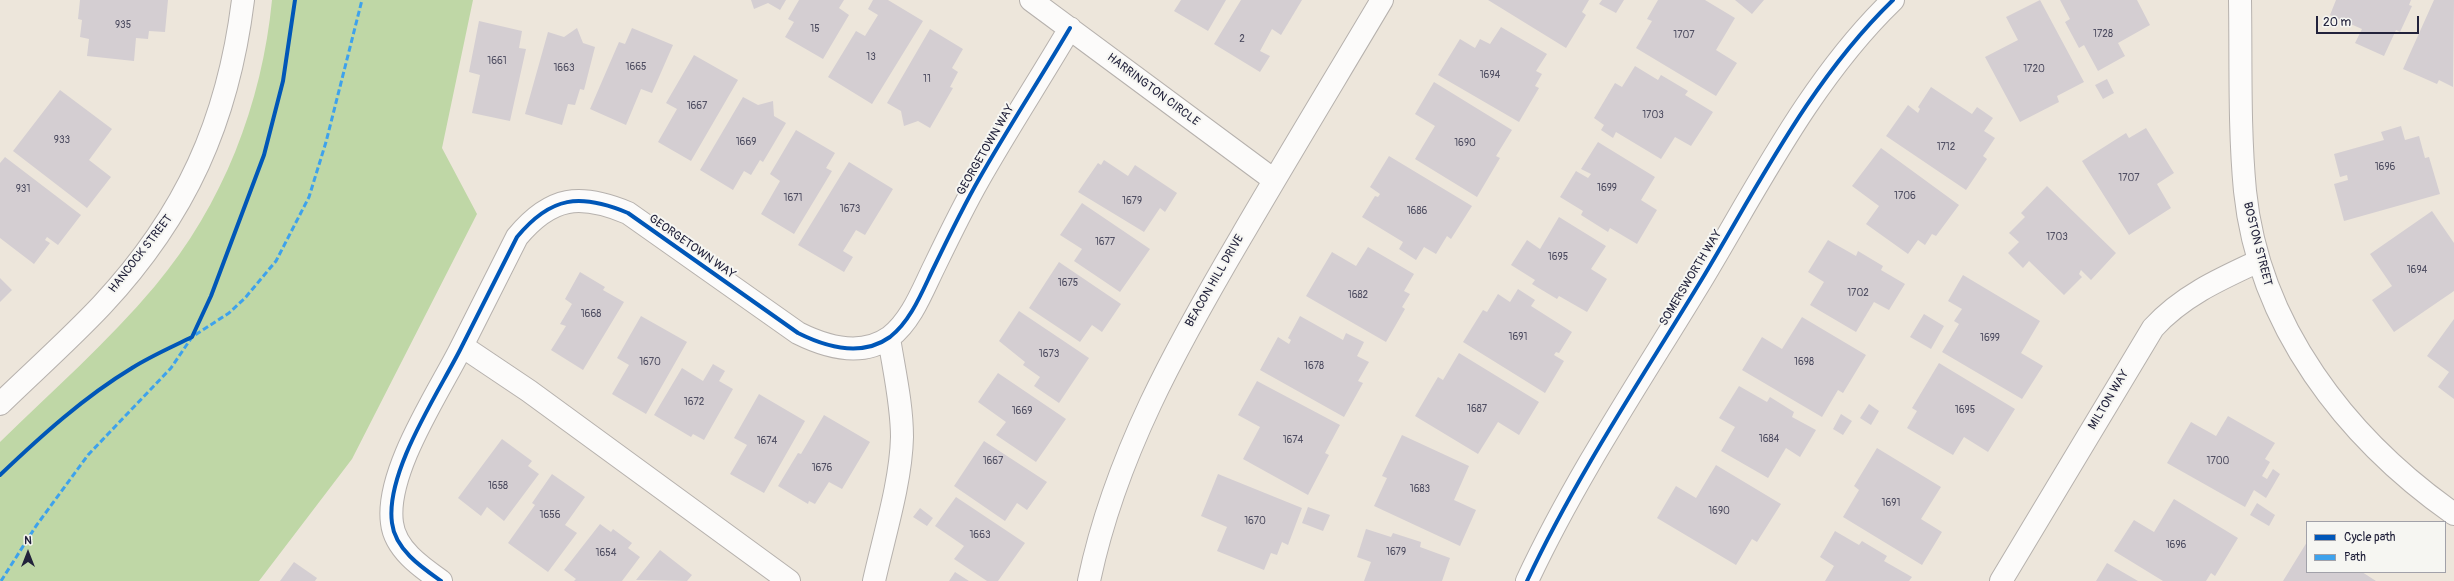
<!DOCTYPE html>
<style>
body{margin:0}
#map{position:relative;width:2454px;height:581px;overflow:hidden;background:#ede6db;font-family:Pangolin,sans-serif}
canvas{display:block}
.legend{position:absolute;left:2306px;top:521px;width:140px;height:52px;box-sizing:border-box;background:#f6f6f2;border:1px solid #a1a1a9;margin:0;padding:5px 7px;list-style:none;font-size:12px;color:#22223b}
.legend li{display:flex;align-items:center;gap:8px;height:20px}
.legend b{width:20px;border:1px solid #a1a1a9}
.north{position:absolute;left:8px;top:533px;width:40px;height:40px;-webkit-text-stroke:3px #f6f6f2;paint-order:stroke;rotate:0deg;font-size:11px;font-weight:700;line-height:16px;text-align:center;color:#22223b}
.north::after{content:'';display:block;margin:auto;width:14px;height:18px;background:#22223b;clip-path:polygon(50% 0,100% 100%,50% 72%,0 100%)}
.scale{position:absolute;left:2316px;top:16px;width:103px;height:18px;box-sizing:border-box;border:2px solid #22223b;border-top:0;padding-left:5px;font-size:12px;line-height:14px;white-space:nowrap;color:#22223b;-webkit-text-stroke:3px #f6f6f2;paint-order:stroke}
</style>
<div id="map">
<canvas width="2454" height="581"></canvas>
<ul class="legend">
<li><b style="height:5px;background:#0057b8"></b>Cycle path</li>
<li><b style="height:5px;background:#3ea2ec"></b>Path</li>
</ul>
<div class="north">N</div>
<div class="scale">20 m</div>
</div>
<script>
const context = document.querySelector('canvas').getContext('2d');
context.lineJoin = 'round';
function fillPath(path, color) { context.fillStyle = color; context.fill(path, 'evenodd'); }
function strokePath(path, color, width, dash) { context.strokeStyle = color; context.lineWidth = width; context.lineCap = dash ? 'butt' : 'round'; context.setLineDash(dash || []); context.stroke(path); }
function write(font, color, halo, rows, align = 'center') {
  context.font = font + ' Pangolin,sans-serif'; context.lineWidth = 4; context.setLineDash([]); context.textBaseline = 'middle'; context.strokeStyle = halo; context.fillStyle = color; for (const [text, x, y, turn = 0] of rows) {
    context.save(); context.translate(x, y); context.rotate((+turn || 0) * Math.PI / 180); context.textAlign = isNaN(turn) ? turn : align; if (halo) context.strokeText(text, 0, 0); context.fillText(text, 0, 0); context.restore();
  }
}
const green = new Path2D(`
 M272 0H473L442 148 477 214 352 459 259 581H0V442C52 391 108 342 155 286 223 205 262 104 272 0Z`);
const building = new Path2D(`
 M80 0H168L165 32 149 31 148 39 136 38 134 61 87 56 89 39 80 37 82 20 78 19Z
 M751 0H786L780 10 768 3 754 9Z
 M799 0H844L839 8 849 15 823 59 785 37 794 22 788 19Z
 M873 0H888L923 21 872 104 828 77 856 31 865 36 878 15 868 9Z
 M1181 0H1226L1208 31 1174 11Z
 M1241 0H1302L1281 35 1272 29 1260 51 1270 56 1260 72 1214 44Z
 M1488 0H1589L1582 12 1586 15 1566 48Z
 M1602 0H1624L1616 13 1599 4Z
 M1658 0H1705L1735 18 1716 50 1737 63 1716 96 1636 48 1652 21 1647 19Z
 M1735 0H1764L1752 14Z
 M2040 0 2084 82 2057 96 2059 102 2020 122 1985 57 2018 40 2006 17Z
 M2060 0H2137L2150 25 2118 43 2125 56 2098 71 2084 45 2079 48 2065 22 2070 19Z
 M2336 0H2411L2409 5 2412 6 2400 32 2396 30 2384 56 2355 43 2362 29 2330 15Z
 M2434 0H2454L2453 87 2439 80 2437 84 2403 69Z
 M479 21 522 31 519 48 526 49 510 121 472 113 480 75 469 72Z
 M1501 27 1547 54 1536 71 1542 74 1535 86 1539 88 1519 122 1438 75 1460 39 1475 48 1480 39 1490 44Z
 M577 28 583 43 595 47 584 90 580 89 575 105 568 104 562 125 525 114 548 32 564 37Z
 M632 28 673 45 652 93 641 89 626 125 590 109 619 42 625 44Z
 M930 29 963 49 952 68 958 72 950 87 953 88 930 128 918 121 904 126 901 111 887 103Z
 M694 55 738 80 691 161 658 142 677 109 666 103Z
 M1635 66 1658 80 1661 75 1688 91 1685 95 1713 112 1691 146 1675 137 1661 159 1616 132 1613 138 1601 130 1604 125 1594 118 1615 83 1622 87Z
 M2107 79 2114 93 2103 99 2095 85Z
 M1434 82 1512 130 1496 156 1500 158 1477 197 1415 159 1435 126 1415 114Z
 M1931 87 1972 114 1977 107 1993 118 1984 131 1995 138 1983 156 1987 159 1966 190 1886 136 1908 105 1918 113 1920 109 1918 107Z
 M60 90 112 129 89 160 111 177 87 208 13 151Z
 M743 97 758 105 773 101 774 116 786 123 763 162 760 160 751 175 744 171 733 190 700 170Z
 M2401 126 2405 140 2419 136 2425 158 2429 157 2440 194 2344 221 2334 184 2348 180 2347 175 2340 177 2334 154 2384 140 2381 132Z
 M2146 128 2174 173 2157 184 2171 208 2129 235 2082 161 2126 133 2129 138Z
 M796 130 835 153 826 168 832 171 794 234 761 214 780 181 770 174Z
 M1598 142 1655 177 1641 200 1657 210 1637 244 1610 228 1608 232 1581 215 1583 211 1560 197 1576 171 1588 178 1591 174 1581 169Z
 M1881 148 1959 205 1936 236 1932 234 1925 245 1918 240 1908 254 1866 224 1879 206 1852 186Z
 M1389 156 1472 206 1451 239 1447 236 1436 254 1424 247 1416 260 1399 249 1403 242 1362 217 1375 196 1378 197 1380 194 1370 187Z
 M5 157 81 215 58 245 47 237 45 240 50 243 34 264 0 238V163Z
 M1104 160 1128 176 1135 165 1177 193 1165 212 1160 208 1144 232 1078 192 1098 163 1101 165Z
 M849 162 893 189 865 235 856 230 843 251 853 257 844 272 798 245Z
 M2047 186 2116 253 2091 280 2081 270 2079 274 2082 277 2064 295 2029 261 2023 268 2008 253 2019 242 2009 233 2025 217 2021 213Z
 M1082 203 1150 249 1120 292 1074 261 1082 249 1060 235Z
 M2432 211 2454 243V291L2394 332 2372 300 2392 286 2370 254Z
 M1559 217 1606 246 1591 269 1607 279 1587 312 1559 296 1557 299 1532 284 1535 280 1511 265 1527 240 1540 249Z
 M1828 240 1856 256 1858 251 1883 266 1881 270 1905 284 1889 310 1874 302 1856 332 1810 305 1824 282 1808 272Z
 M1368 247 1414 274 1404 291 1410 294 1402 307 1405 309 1386 342 1306 296 1332 252 1356 266Z
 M1059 262 1121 304 1102 332 1092 325 1080 342 1029 308Z
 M580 272 605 287 603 290 624 302 583 370 551 350 566 326 560 324 572 304 565 299Z
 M1963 275 2040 321 2021 353 2043 366 2022 399 1942 352 1959 324 1954 321 1962 309 1948 301Z
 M0 278 12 290 0 302Z
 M1518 289 1535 300 1531 306 1572 332 1559 353 1556 352 1554 355 1564 361 1545 393 1463 342 1483 310 1487 312 1498 294 1510 302Z
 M1019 311 1089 358 1059 403 1034 386 1040 377 1023 365 1025 362 999 341Z
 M1924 314 1944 326 1931 349 1910 337Z
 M641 316 687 342 646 414 612 394 629 365 617 358Z
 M1300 316 1343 340 1346 333 1364 342 1357 356 1369 362 1358 381 1363 383 1344 417 1260 370 1278 337 1289 344 1291 340 1288 338Z
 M1802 317 1866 355 1843 393 1838 390 1822 417 1742 370 1762 337 1782 349Z
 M2454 319V399L2438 387 2449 372 2427 356Z
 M1459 353 1539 402 1519 435 1498 422 1478 454 1415 416 1438 377 1443 380Z
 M1939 363 2015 409 1988 452 1964 437 1953 455 1907 428 1917 411 1912 408Z
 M713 364 725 371 719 381 733 389 704 440 693 434 691 437 654 415 682 368 703 381Z
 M998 373 1066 419 1036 462 996 435 1006 422 978 402Z
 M1257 381 1340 425 1325 453 1329 455 1308 495 1243 459 1260 427 1238 415Z
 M1739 386 1767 402 1770 397 1794 412 1792 417 1816 430 1800 457 1786 448 1768 478 1721 451 1735 427 1719 418Z
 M759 394 805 421 764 493 730 474 747 445 734 438Z
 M1869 404 1879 411 1871 425 1860 418Z
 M1841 414 1852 421 1843 435 1833 429Z
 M824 415 870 442 842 489 829 482 815 504 809 501 808 504 778 486 798 453 801 454Z
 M2228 416 2275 443 2265 459 2270 462 2262 476 2267 479 2273 469 2280 474 2266 498 2254 490 2245 507 2167 463 2191 422 2216 436Z
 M1402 435 1469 466 1454 500 1476 510 1460 546 1374 506 1387 478 1382 476Z
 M502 439 532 461 528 466 539 474 504 521 487 507 481 516 458 498Z
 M984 441 1047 482 1027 510 1017 503 1005 521 954 486Z
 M1877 448 1941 487 1921 519 1942 532 1922 565 1843 517 1859 490 1854 486Z
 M1716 465 1781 504 1757 542 1752 539 1736 565 1657 518 1676 486 1696 498Z
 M552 474 585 497 565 525 577 533 548 572 508 543 535 505 532 503Z
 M1218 474 1302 508 1288 545 1282 542 1277 555 1271 553 1264 570 1217 551 1227 527 1201 516Z
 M956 497 1025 543 998 581H987L954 559 964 546 935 526Z
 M2174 499 2238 538 2215 576 2211 573 2206 581H2163L2114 551 2134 520 2154 532Z
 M2257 503 2275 515 2269 526 2250 515Z
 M1308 507 1330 515 1323 531 1302 523Z
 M920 508 933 518 927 526 913 517Z
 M600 524 611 532 613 529 632 543 628 548 640 557 622 581H574L576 579 564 570Z
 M1366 529 1391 537 1393 533 1421 542 1420 547 1450 558 1442 581H1364L1371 562 1357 557Z
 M1835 531 1859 545 1862 541 1887 556 1884 561 1912 577 1909 581H1825L1834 566 1820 557Z
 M2307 542V572H2362L2376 581H2283Z
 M660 550 692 575 687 581 636 580Z
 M294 562 317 578 315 581H280Z
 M2107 563 2138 581H2096Z
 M955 572 969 581H949Z`);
const minor = new Path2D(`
 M1031 0 1274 180
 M2240 0C2241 63 2239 128 2245 191 2259 326 2346 438 2454 514
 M462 346 529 391 789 581
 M0 404C34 371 70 339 102 305 186 215 228 121 243 0
 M441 581C421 567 395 549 392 523 385 473 437 395 460 350 479 313 498 275 517 237 551 196 580 193 628 213L798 333C826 347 862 357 890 337 912 320 923 289 935 265 949 236 963 207 979 179 1008 128 1040 79 1070 28
 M874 581C884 536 901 482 902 437 902 404 894 370 889 338
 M1089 581C1115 456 1177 346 1241 237 1287 158 1335 79 1382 0
 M1527 581C1576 476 1642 378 1702 279 1759 184 1812 78 1893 0
 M2001 581 2153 328C2182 296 2220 279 2259 261`);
const quiet = new Path2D(`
 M1 581 36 526 88 455 171 368 192 337 229 313 245 298 276 261 309 197 326 142 362 0`);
const cycleway = new Path2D(`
 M0 475C41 436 84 397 132 368 151 356 172 347 192 337L211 296 264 155 283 81 295 0
 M441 581C421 567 395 549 392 523 385 473 437 395 460 350 479 313 498 275 517 237 551 196 580 193 628 213L798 333C826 347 862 357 890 337 912 320 923 289 935 265 949 236 963 207 979 179 1008 128 1040 79 1070 28
 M1527 581C1576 476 1642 378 1702 279 1759 184 1812 78 1893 0`);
const numberNames = [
 ["935",123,25],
 ["15",815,29],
 ["1728",2103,34],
 ["1707",1684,35],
 ["2",1242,39],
 ["13",871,57],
 ["1661",497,61],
 ["1665",636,67],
 ["1663",564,68],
 ["1720",2034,69],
 ["1694",1490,75],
 ["11",927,79],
 ["1667",697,106],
 ["1703",1653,115],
 ["933",62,140],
 ["1669",746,142],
 ["1690",1465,143],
 ["1712",1946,147],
 ["1696",2385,167],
 ["1707",2129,178],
 ["1699",1607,188],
 ["931",23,189],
 ["1706",1905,196],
 ["1671",793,198],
 ["1679",1132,201],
 ["1673",850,209],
 ["1686",1417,211],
 ["1703",2057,237],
 ["1677",1105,242],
 ["1695",1558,257],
 ["1694",2417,270],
 ["1675",1068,283],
 ["1702",1858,293],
 ["1682",1358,295],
 ["1668",591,314],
 ["1691",1518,337],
 ["1699",1990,338],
 ["1673",1049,354],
 ["1670",650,362],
 ["1698",1804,362],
 ["1678",1314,366],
 ["1672",694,402],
 ["1687",1477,409],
 ["1695",1965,410],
 ["1669",1022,411],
 ["1684",1769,439],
 ["1674",1293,440],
 ["1674",767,441],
 ["1667",993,461],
 ["1700",2218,461],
 ["1676",822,468],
 ["1658",498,486],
 ["1683",1420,489],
 ["1691",1891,503],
 ["1690",1719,511],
 ["1656",550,515],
 ["1670",1255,521],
 ["1663",980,535],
 ["1696",2176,545],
 ["1679",1396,552],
 ["1654",606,553]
];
const streetNames = [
 ["HARRINGTON CIRCLE",1153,90,37],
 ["GEORGETOWN WAY",986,150,-60],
 ["BOSTON STREET",2257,244,76],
 ["GEORGETOWN WAY",692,247,35],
 ["HANCOCK STREET",141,254,-52],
 ["SOMERSWORTH WAY",1691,278,-59],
 ["BEACON HILL DRIVE",1215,281,-60],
 ["MILTON WAY",2109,400,-59]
];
fillPath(green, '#bfd7a6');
fillPath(building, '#d4ced2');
strokePath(minor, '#b6b1ad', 24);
strokePath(minor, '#fcfbfa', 22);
strokePath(quiet, '#3ea2ec', 3, [6, 3]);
strokePath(cycleway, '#0057b8', 4);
write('10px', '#4e4d61', null, numberNames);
write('12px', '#22223b', '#f6f6f2', streetNames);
</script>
